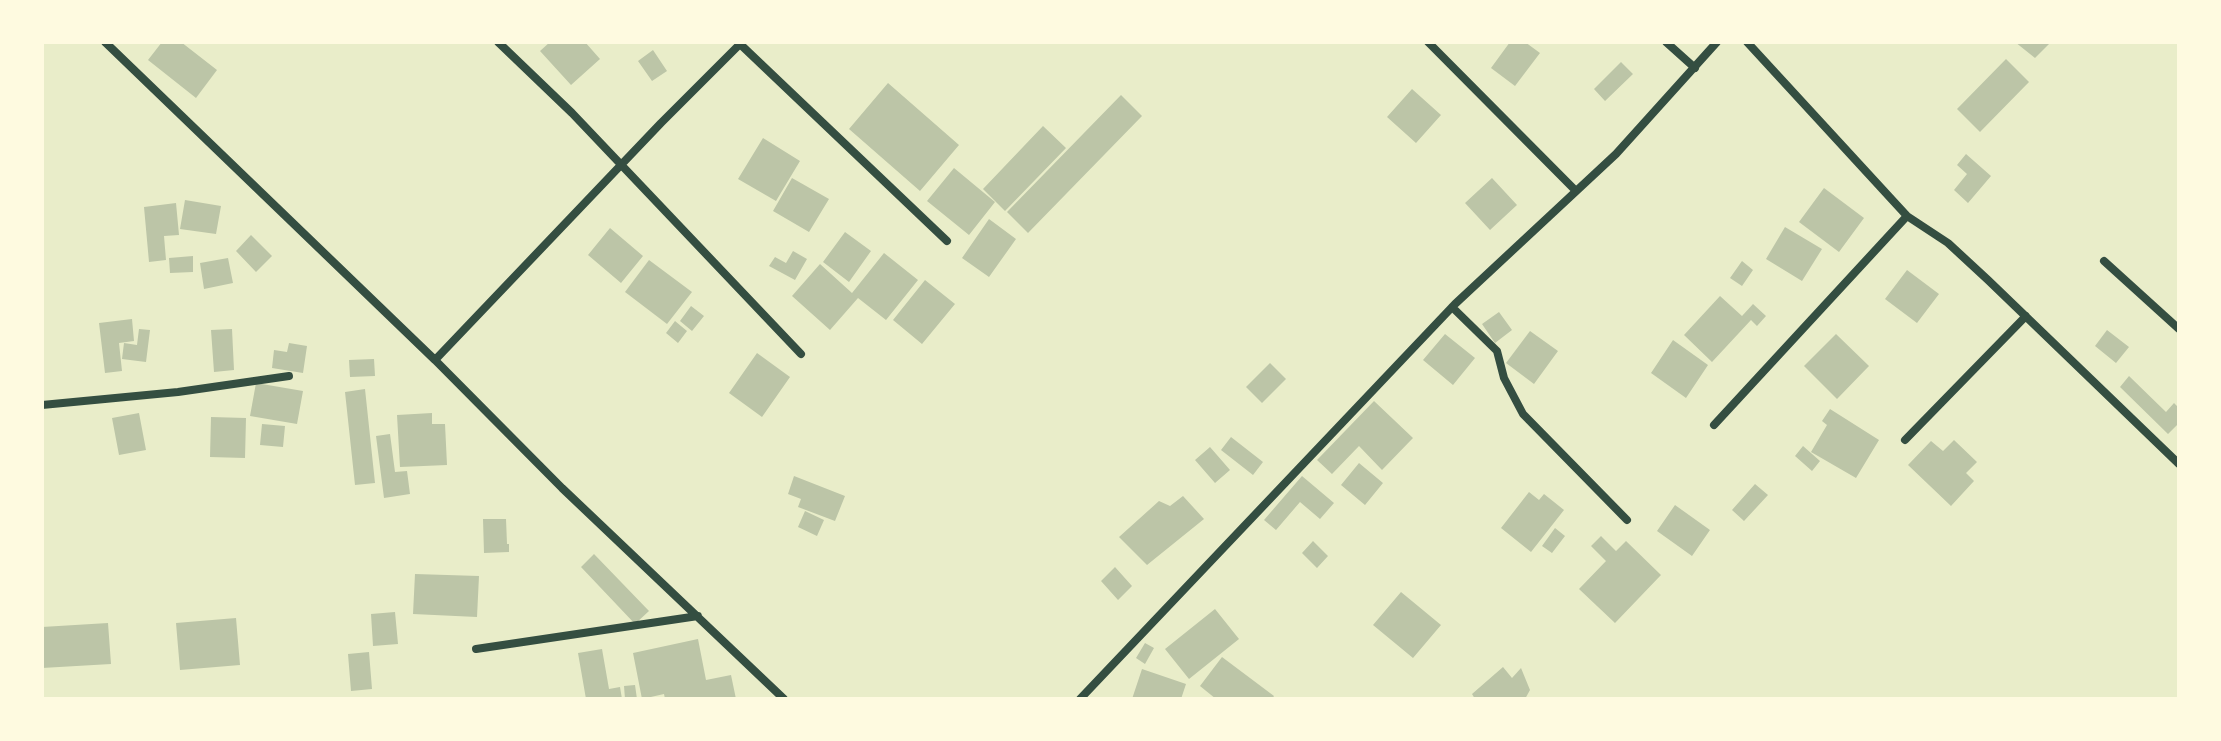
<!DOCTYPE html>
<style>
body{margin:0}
#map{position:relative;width:2221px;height:741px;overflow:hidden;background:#e9edc9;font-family:"Open Sans",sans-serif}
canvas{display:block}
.frame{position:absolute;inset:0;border:44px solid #fefae0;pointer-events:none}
</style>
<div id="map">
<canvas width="2221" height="741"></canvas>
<div class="frame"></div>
</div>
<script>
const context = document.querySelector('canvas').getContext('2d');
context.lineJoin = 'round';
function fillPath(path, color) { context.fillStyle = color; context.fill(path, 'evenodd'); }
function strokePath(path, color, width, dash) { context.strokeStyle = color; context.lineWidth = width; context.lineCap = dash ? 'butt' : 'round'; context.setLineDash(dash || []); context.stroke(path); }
const building = new Path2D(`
 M162 42H181L217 70 196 98 148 60Z
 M550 42H585L600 59 571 85 540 51Z
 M1510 42H1525L1540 53 1515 86 1491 68Z
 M2015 42H2051L2035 58Z
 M653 50 667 71 652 81 638 61Z
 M2006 59 2029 82 1980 132 1957 109Z
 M1621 62 1633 74 1605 101 1594 89Z
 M888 83 959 145 920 191 849 129Z
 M1412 89 1441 115 1416 143 1387 117Z
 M1121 95 1142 116 1028 233 1007 212Z
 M1043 126 1066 148 1005 211 983 189Z
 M763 138 800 161 776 201 738 179Z
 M1966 154 1991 176 1968 203 1954 190 1967 174 1957 165Z
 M954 168 995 202 969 235 927 201Z
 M792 178 829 199 809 232 773 211Z
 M1492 178 1517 205 1490 230 1465 203Z
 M1824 188 1864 218 1839 252 1799 222Z
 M185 200 221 206 216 234 180 229Z
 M176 203 179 235 164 236 166 260 149 262 144 207Z
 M989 219 1016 239 989 277 962 258Z
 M1785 227 1822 249 1802 281 1766 259Z
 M610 228 643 256 621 283 588 255Z
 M845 232 871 251 849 282 823 262Z
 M251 235 272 256 256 272 236 251Z
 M793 251 807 259 795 280 769 266 775 257 786 263Z
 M884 253 918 280 886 320 858 298 830 330 792 296 820 264 852 293Z
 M193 256V272L170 273 169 258Z
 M228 258 233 283 204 289 200 263Z
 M649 260 692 292 667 324 625 292Z
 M1742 261 1753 270 1742 286 1730 278Z
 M1907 270 1939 294 1917 323 1885 299Z
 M925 280 955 304 922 344 893 320Z
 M1720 296 1742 316 1753 304 1766 316 1757 326 1751 320 1712 362 1684 335Z
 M691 306 704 316 692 331 680 321Z
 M1499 312 1512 330 1495 343 1482 324Z
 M132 319 134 341 119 343 122 371 105 373 99 323Z
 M675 321 687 331 678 343 666 333Z
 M139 329 150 330 146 362 122 359 124 343 137 345Z
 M232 329 234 370 214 372 211 330Z
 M2107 330 2129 347 2116 363 2095 346Z
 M1530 331 1558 351 1534 384 1506 363Z
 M1445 334 1475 358 1453 385 1423 360Z
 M1836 334 1869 366 1837 399 1804 366Z
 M1673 340 1708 365 1686 398 1651 373Z
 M289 343 307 346 303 373 272 368 274 350 287 352Z
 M757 353 790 377 762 417 729 393Z
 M374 359 375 376 350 377 349 360Z
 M1270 363 1286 379 1262 403 1246 387Z
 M2129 376 2166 412 2174 403 2179 408V423L2168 434 2120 387Z
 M256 383 303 391 297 424 250 416Z
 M365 389 375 483 355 485 345 392Z
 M1374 401 1413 438 1382 470 1359 446 1332 474 1317 460Z
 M1830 409 1879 440 1856 478 1811 452 1827 425 1822 421Z
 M139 413 146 450 119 455 112 418Z
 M432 413V424H445L447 465 400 467 397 415Z
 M211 417 246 418 245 458 210 457Z
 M262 424 285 426 283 447 260 445Z
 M390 434 395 472 407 471 410 494 384 498 376 436Z
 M1231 437 1263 462 1253 475 1221 450Z
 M1954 440 1977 462 1966 473 1974 481 1951 506 1908 465 1931 441 1943 451Z
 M1803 446 1820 461 1812 471 1795 456Z
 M1210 447 1230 470 1215 483 1195 460Z
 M1359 463 1383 483 1365 505 1341 485Z
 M794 476 845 496 835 521 798 507 801 499 788 494Z
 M1302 476 1334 503 1320 519 1300 502 1276 530 1264 520Z
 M1755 484 1768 495 1744 521 1732 510Z
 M1529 492 1539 500 1544 494 1564 510 1531 552 1501 528Z
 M1183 496 1204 519 1147 565 1119 537 1159 501 1170 506Z
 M1675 505 1710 530 1692 556 1657 531Z
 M805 511 824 520 817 536 798 527Z
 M483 519H506L507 544H509V552L484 553Z
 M1555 528 1565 536 1552 553 1542 546Z
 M1601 536 1616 551 1626 541 1661 575 1615 623 1579 589 1606 561 1591 546Z
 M1313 541 1328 556 1317 568 1302 553Z
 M594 554 649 611 635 624 581 567Z
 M1115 567 1132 586 1118 600 1101 581Z
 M415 574 479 576 477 617 413 614Z
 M1401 592 1441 625 1413 658 1373 625Z
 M1215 609 1239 639 1189 679 1165 649Z
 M395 612 398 644 373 646 371 614Z
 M236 618 240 665 180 670 176 623Z
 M108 623 111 664 42 668V627Z
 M698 639 706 680 731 675 736 699H665L664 694 642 699 633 653Z
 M1145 643 1154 648 1145 664 1136 658Z
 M602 649 609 689 620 687 622 699H586L578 653Z
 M369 652 372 689 351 691 348 654Z
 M1222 657 1274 696 1272 699H1216L1200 686Z
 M1503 667 1512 678 1521 668 1530 690 1525 699H1475L1472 694Z
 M1142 669 1186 684 1181 699H1132Z
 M635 685 637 699H625L624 686Z`);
const minor = new Path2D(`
 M105 42 435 360 562 488 784 699
 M498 42 572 113 801 354
 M1428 42 1575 190
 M1666 42 1695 68
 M1747 42 1907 216 1948 243 1988 280 2179 464
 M740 44 947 241
 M2104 261 2179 329
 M1452 307 1497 351 1504 378 1523 414 1627 520
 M435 360 661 123 742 42
 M42 405 178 392 289 376
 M1714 425 1907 216
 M1905 440 2026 316
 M476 649 698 616
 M1080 699 1455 304 1616 154 1717 42`);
fillPath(building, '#bcc5a7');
strokePath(minor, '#344e41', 8);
</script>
